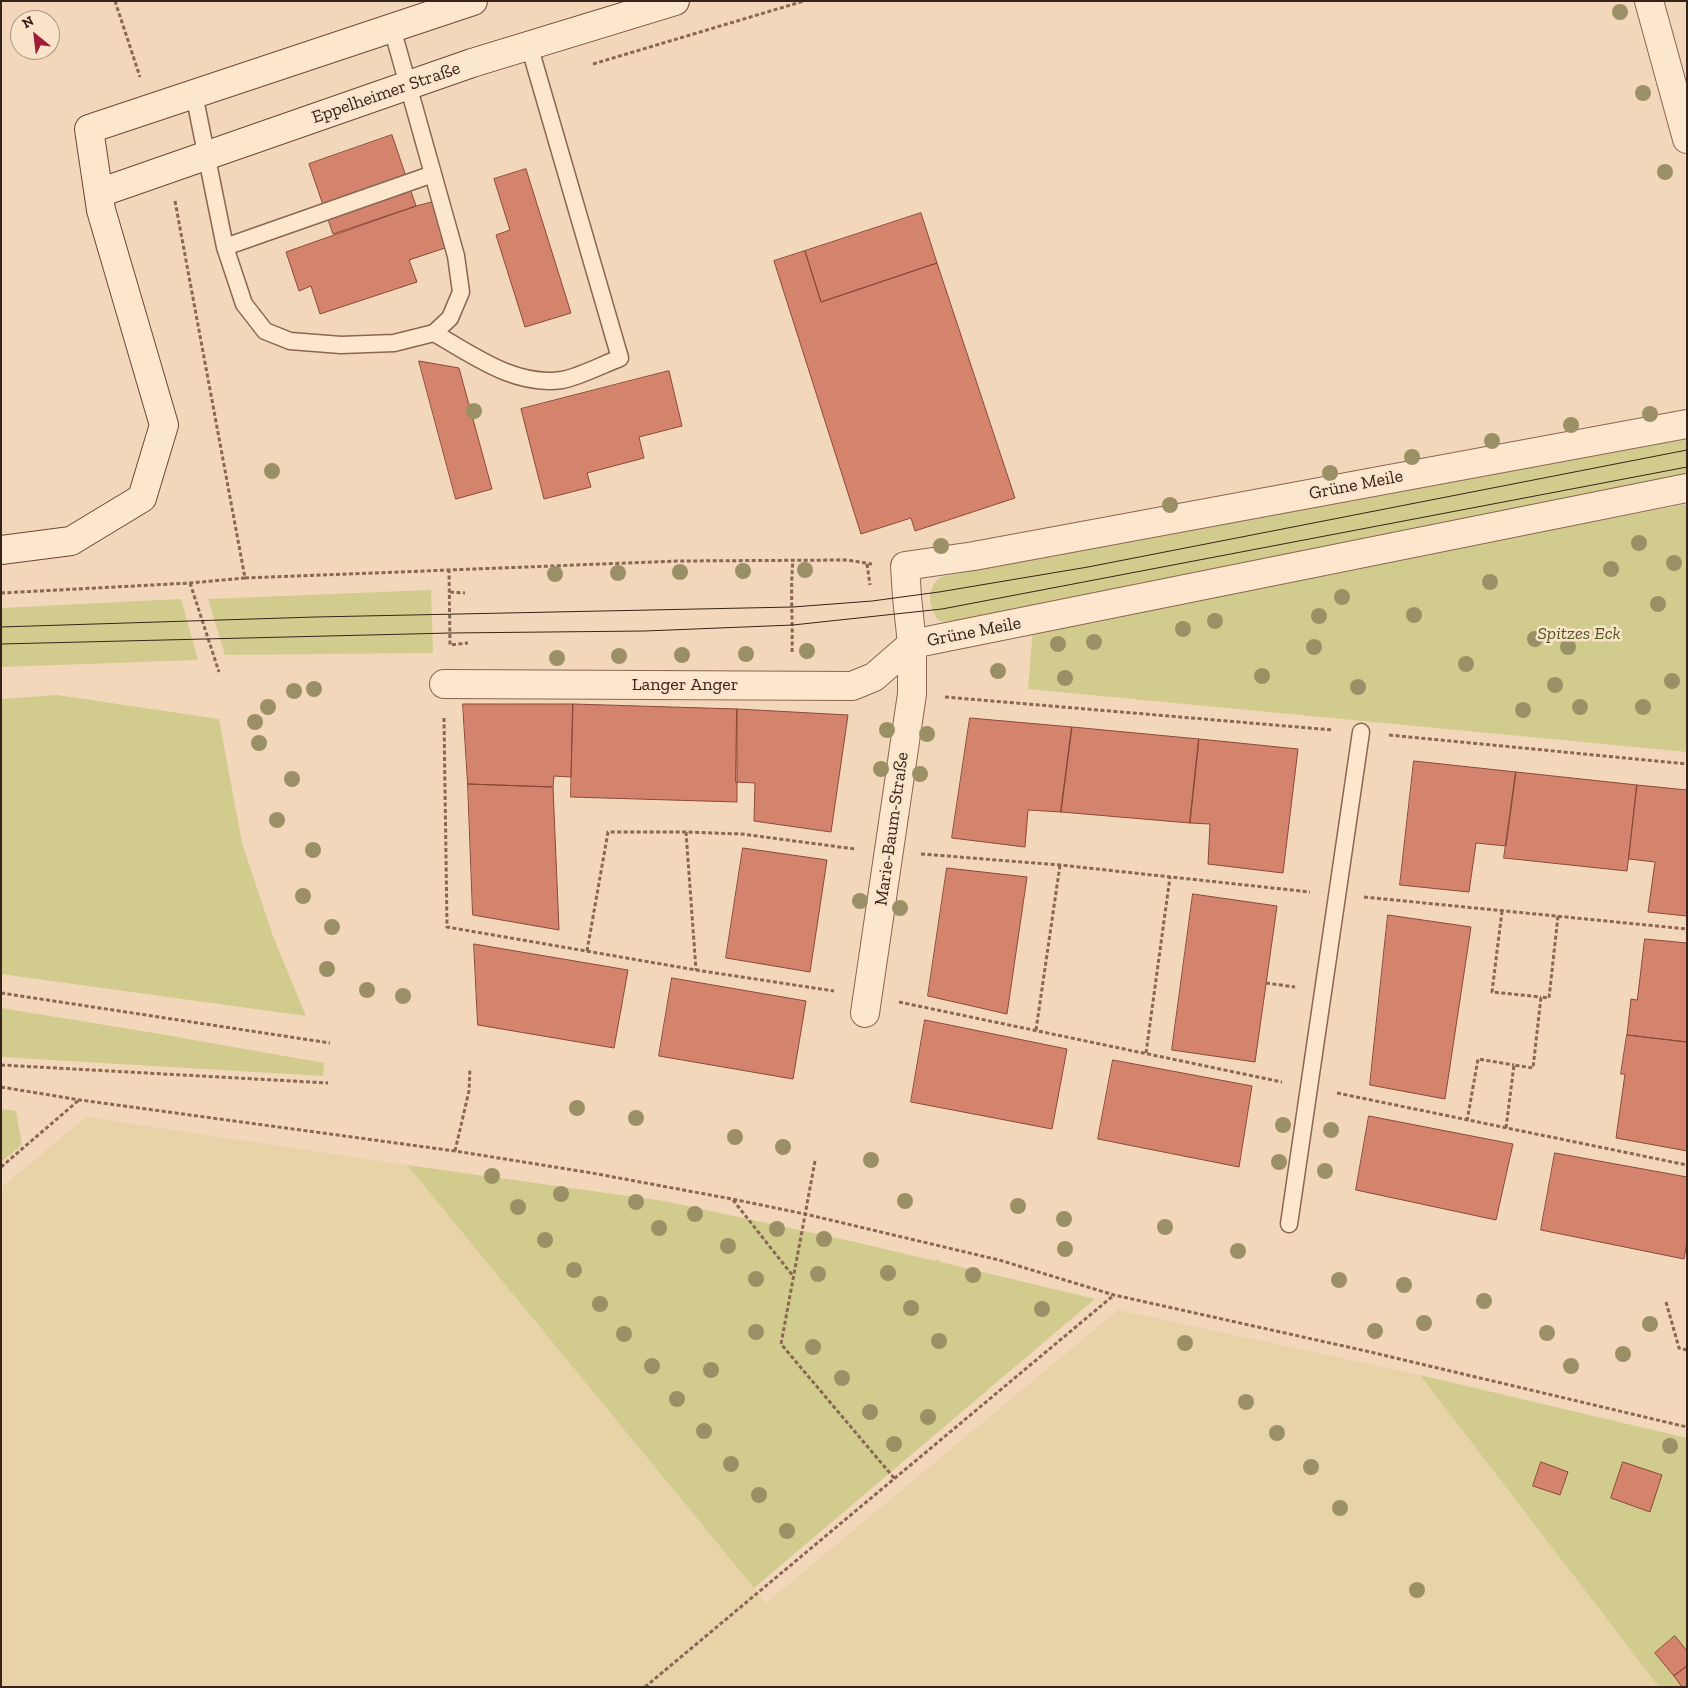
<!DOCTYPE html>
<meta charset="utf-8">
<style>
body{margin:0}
#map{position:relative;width:1688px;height:1688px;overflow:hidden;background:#f2d7bb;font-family:"Zilla Slab",serif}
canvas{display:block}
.frame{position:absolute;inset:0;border:2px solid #38231a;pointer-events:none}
.north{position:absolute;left:10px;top:10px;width:50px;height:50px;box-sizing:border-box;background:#f9e3cb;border:1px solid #ac9684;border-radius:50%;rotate:331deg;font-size:14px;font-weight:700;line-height:20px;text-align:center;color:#38231a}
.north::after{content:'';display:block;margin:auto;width:18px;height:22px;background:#9f1d36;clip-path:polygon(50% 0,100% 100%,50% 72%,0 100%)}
</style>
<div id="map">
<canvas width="1688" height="1688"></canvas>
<div class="frame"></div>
<div class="north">N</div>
</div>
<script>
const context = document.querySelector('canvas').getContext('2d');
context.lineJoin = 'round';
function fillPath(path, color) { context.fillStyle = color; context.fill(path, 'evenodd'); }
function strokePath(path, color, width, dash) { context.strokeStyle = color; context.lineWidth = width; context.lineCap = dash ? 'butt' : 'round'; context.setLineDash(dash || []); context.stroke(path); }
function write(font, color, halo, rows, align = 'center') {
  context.font = font + ' "Zilla Slab",serif'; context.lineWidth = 5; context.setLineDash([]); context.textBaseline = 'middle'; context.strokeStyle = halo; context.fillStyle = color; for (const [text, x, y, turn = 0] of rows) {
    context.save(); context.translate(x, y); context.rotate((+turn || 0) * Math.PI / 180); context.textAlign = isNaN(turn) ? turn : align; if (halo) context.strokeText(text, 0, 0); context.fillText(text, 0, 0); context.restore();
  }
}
const farmland = new Path2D(`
 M86 1117 407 1165 766 1603 1118 1310 1420 1375 1659 1687H1V1188Z`);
const green = new Path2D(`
 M1687 435V483L951 624 938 620C928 603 926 592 940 577Z
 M1687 504V752L1028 689 1033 628Z
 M431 590 433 653 225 655 208 599Z
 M181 599 198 660 1 667V608Z
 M57 695 219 719 242 843 273 936 306 1016 1 974V699Z
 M1 1008 160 1034 324 1063 323 1076 1 1057Z
 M1 1109 16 1111 22 1145 1 1162Z
 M407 1165 664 1201 855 1242 935 1261 938 1259 941 1262 1095 1299 754 1588Z
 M1420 1375 1687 1438V1687H1659Z`);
const building = new Path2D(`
 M392 135 416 206 333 234 309 164Z
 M526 169 571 313 525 327 496 235 510 230 494 179Z
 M433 202 448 247 409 260 417 282 320 314 311 286 299 291 286 252 416 206Z
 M921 213 937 263 821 302 805 251Z
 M805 251 821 302 937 263 1015 498 915 531 911 518 861 534 774 261Z
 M419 361 459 368 492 489 456 499Z
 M669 371 682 426 639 437 644 458 587 473 591 487 544 499 521 409Z
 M463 704H573L571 777 554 776 553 787 468 784Z
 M573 704 737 709V802L571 797Z
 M737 709 848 715 831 832 754 821 755 783 736 782Z
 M970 718 1072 727 1061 812 1028 810 1025 847 952 838Z
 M1072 727 1199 739 1190 823 1061 812Z
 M1199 739 1298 749 1283 873 1208 864 1210 824 1190 823Z
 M1414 761 1516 772 1506 846 1476 843 1469 892 1400 885Z
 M1516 772 1637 785 1627 871 1504 858Z
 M468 784 553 787 559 930 473 915Z
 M1637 785 1687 790V916L1648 912 1655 862 1629 859Z
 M743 848 827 860 810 972 726 958Z
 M947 868 1027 877 1007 1014 928 996Z
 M1193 894 1277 906 1255 1062 1172 1050Z
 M1388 915 1471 927 1445 1099 1370 1085Z
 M1645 939 1687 943V1042L1627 1035 1631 999 1637 1000Z
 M474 944 628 970 614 1048 478 1025Z
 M672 978 806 1001 793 1079 659 1056Z
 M925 1020 1067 1049 1052 1129 911 1102Z
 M1627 1035 1687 1042V1151L1616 1138 1625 1074H1621Z
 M1113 1060 1252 1086 1239 1167 1098 1139Z
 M1369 1116 1513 1144 1496 1220 1356 1190Z
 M1555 1153 1687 1177V1242L1684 1259 1541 1230Z
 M1541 1462 1568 1472 1560 1495 1533 1486Z
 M1623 1462 1662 1475 1650 1512 1611 1498Z
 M1675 1636 1687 1651V1666L1674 1676 1655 1653Z
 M1687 1666V1687H1682L1674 1676Z`);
const path = new Path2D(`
 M115 1 140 77
 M593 64 804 1
 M175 201 245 578 679 561 847 560 872 564
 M867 564 870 585
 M449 569 450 645 468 643
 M190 583 219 672
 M450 592 465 593
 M1 593 190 583 245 578
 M792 652C793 621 790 591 793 560
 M945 697 1333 730
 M444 718 447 927 696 970 834 991
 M1389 735 1687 764
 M686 832 696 970
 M921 854 1060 865 1310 892
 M1364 897 1687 929
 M1502 911 1492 992 1541 997
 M587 951 608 832H686L742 834 855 849
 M1266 983 1295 987
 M1 993 330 1043
 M899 1002 1282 1082
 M1036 1030 1060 865
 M1146 1053 1170 877
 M1 1065 328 1083
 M1 1087 80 1100 455 1151 592 1173 732 1199 805 1214 999 1260 1114 1295 1366 1351 1687 1427
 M1337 1093 1687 1165
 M1467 1121 1478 1059 1514 1065
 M1506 1128 1514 1065 1533 1068 1541 997 1549 998 1558 916
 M455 1151 469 1091 470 1068
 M815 1161 781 1344 894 1478
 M1 1167 79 1100
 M733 1200 793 1276
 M1666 1302 1679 1348 1687 1350
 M645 1687 1114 1295`);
const lane = new Path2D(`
 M194 94 225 247 244 304 265 331 290 341 341 345 394 343 434 333 450 318 461 292 456 256 392 28
 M225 247 433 174
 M434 333C473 355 515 387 562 380 579 377 604 364 620 358L529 45
 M1289 1224 1361 732`);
const street = new Path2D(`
 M1649 1 1687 139
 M444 684 852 686 874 677 912 644 1687 488
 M865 1013 912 694V644L907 597 905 566 974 556 1687 424`);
const secondary = new Path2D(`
 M99 193 472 63 675 1
 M1 550 71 541 142 498 164 425 101 210 89 129 473 1`);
const tram = new Path2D(`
 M1 627 315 617 793 607 872 601 939 592 1088 567 1687 450
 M1 644 450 633 645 631 793 625 942 609 1687 467`);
const trees = [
 [1620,12],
 [1643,93],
 [1665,172],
 [474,411],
 [1650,414],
 [1571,425],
 [1492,441],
 [1412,457],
 [272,471],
 [1330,473],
 [1170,505],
 [1639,543],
 [941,546],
 [1674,563],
 [1611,569],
 [805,570],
 [743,571],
 [680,572],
 [618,573],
 [555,574],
 [1490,582],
 [1342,597],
 [1658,604],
 [1414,615],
 [1319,616],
 [1215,621],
 [1183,629],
 [1535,639],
 [1094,642],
 [1058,644],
 [1314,647],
 [1568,647],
 [807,651],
 [746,654],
 [682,655],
 [619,656],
 [557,658],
 [1466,664],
 [998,671],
 [1262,676],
 [1065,678],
 [1672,681],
 [1555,685],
 [1358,687],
 [314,689],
 [294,691],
 [268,707],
 [1580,707],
 [1643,707],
 [1523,710],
 [255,722],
 [887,730],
 [927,734],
 [259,743],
 [881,769],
 [920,774],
 [292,779],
 [277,820],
 [313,850],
 [303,896],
 [860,901],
 [900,908],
 [332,927],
 [327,969],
 [367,990],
 [403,996],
 [577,1108],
 [636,1118],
 [1283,1125],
 [1331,1130],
 [735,1137],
 [783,1147],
 [871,1160],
 [1279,1162],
 [1325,1171],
 [492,1176],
 [561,1194],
 [905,1201],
 [636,1202],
 [1018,1206],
 [518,1207],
 [695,1214],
 [1064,1219],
 [1165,1227],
 [659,1228],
 [777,1229],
 [824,1239],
 [545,1240],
 [728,1246],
 [1065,1249],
 [1238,1251],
 [574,1270],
 [888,1273],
 [818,1274],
 [973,1275],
 [756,1279],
 [1339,1280],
 [1404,1285],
 [1484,1301],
 [600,1304],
 [911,1308],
 [1042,1309],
 [1424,1323],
 [1650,1324],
 [1375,1331],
 [756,1332],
 [1547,1333],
 [624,1334],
 [939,1341],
 [1185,1343],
 [813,1347],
 [1623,1354],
 [652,1366],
 [1571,1366],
 [711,1370],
 [842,1378],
 [677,1399],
 [1246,1402],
 [870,1412],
 [928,1417],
 [704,1431],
 [1277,1433],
 [894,1444],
 [1670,1446],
 [731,1464],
 [1311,1467],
 [759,1495],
 [1340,1508],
 [787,1531],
 [1417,1590]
];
const streetNames = [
 ["Eppelheimer Straße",386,93,-19],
 ["Grüne Meile",1356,485,-11],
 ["Grüne Meile",974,632,-11],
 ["Langer Anger",685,685],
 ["Marie-Baum-Straße",892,829,-82]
];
const parkNames = [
 ["Spitzes Eck",1579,634]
];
fillPath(farmland, '#e8d2a7');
fillPath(green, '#d1cc8e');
fillPath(building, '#d4846c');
strokePath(building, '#8c4837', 1);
strokePath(lane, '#8a6653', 19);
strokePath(street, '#8a6653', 30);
strokePath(secondary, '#6c4737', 30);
strokePath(path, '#8a6653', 3, [4, 2.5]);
strokePath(lane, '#fce6ce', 16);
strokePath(street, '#fce6ce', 28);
strokePath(secondary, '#fce6ce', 28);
strokePath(tram, '#38231a', 1);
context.fillStyle = '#9b9065';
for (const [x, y] of trees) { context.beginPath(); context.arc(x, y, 8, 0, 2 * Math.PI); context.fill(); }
write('18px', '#38231a', '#f9e3cb', streetNames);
write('italic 18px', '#53561e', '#f9e3cb', parkNames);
</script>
